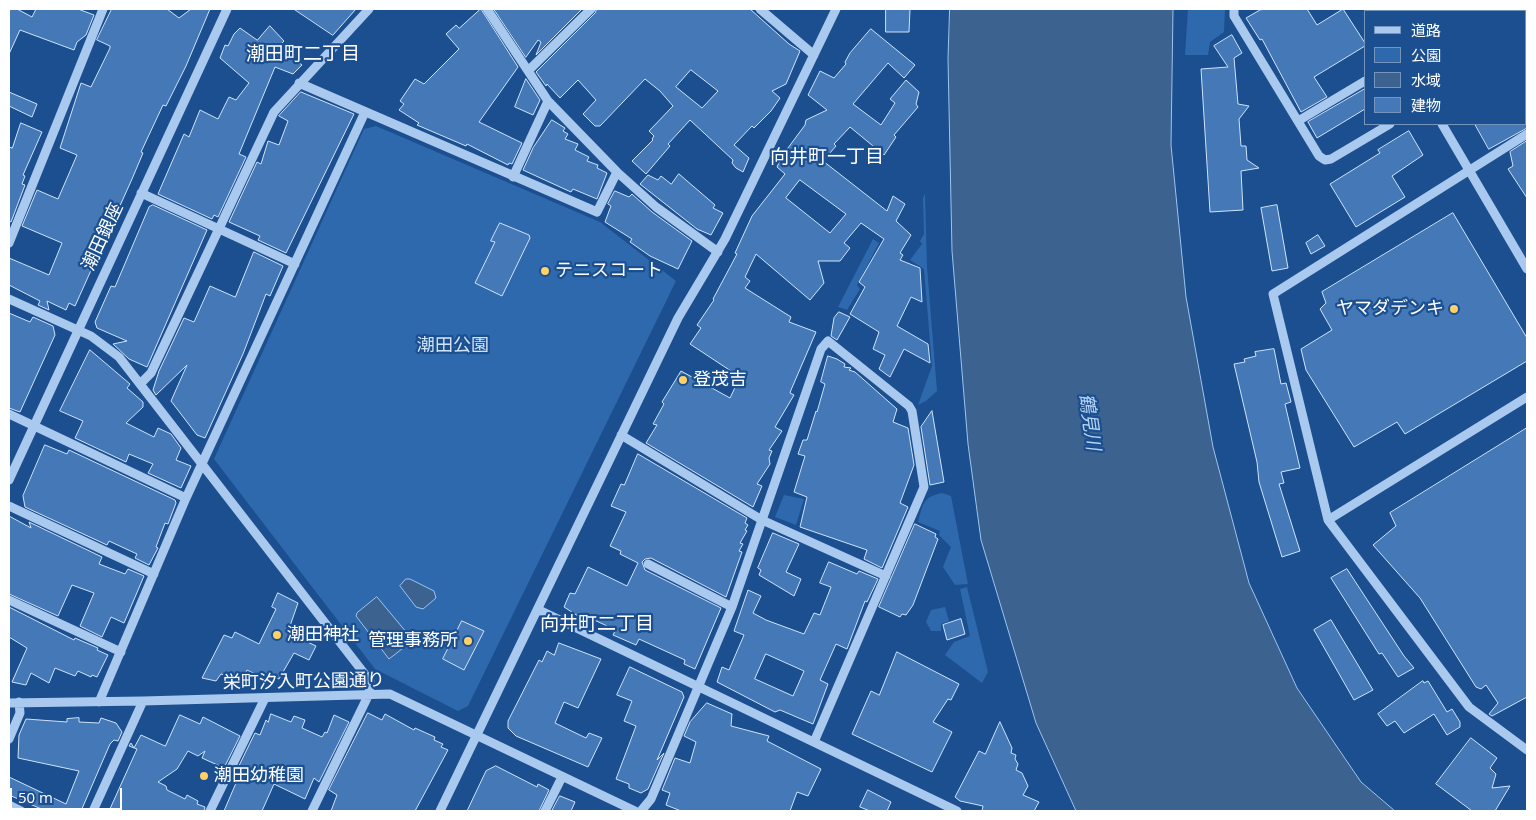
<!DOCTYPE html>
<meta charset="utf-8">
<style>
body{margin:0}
#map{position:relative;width:1536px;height:820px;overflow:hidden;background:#1b4f8f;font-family:"Open Sans","Noto Sans JP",sans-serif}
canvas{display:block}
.frame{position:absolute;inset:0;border:10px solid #fff;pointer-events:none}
.legend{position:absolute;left:1364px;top:10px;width:162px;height:115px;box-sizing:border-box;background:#1b4f8f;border:1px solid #7695bc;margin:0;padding:6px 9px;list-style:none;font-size:15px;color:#fff}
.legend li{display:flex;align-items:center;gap:10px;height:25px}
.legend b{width:25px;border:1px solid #7695bc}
.scale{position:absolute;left:10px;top:788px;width:112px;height:22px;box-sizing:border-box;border:2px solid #fff;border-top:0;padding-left:6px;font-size:15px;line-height:18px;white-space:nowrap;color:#fff;-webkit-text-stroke:4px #1b4f8f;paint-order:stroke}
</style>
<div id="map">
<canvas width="1536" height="820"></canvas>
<div class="frame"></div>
<ul class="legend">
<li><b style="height:6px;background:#a9c9ee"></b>道路</li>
<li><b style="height:14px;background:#2e69ad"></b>公園</li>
<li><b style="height:14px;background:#3c6290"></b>水域</li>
<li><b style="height:14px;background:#4478b7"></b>建物</li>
</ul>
<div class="scale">50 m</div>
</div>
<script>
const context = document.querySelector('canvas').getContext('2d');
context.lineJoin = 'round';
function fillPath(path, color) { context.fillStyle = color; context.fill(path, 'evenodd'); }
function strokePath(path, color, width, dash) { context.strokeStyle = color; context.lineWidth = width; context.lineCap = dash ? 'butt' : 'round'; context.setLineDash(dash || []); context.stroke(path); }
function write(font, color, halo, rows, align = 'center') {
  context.font = font + ' "Open Sans","Noto Sans JP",sans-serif'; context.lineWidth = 4.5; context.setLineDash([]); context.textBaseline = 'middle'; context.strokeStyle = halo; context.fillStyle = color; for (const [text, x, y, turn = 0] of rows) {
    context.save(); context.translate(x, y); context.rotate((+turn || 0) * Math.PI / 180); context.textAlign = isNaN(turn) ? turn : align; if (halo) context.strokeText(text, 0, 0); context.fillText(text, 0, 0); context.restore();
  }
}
const green = new Path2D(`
 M1188 9H1225L1224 32 1210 42 1208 55H1185Z
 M376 126 600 222 676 281 468 706 458 711 375 669 214 459 364 129Z
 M925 194 927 267 937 391 926 401 918 405 932 366 924 269 910 260 922 244 920 241 924 234 923 198Z
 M873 239 879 243 857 285 860 289 847 310 838 307Z
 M942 493 951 496 968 584 955 585 943 567 951 547 939 535 940 531 918 522C923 505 922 497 942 493Z
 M784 495 804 499 796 525 775 517Z
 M967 587 988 672 982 683 945 655 954 642 970 636 960 589Z
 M945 607 949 621 941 624V631H931L926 622 931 610Z`);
const water = new Path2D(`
 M950 9H1173L1171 145 1186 297 1213 447 1249 583 1297 688 1361 782 1395 811H1076L1036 723 981 540 968 444 952 251 948 59Z
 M406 579H410L434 591 436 598 423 609 416 607 400 586Z
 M377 597 412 639 411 642 389 659 356 616 357 613Z`);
const building = new Path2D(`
 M9 9H17L32 17 36 9H78L94 15 86 35 77 42 74 50 20 30 9 54Z
 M112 9H167L179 18 191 9H210L186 66 166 106 163 105 141 152 143 153 132 179 75 306 69 303 66 310 47 301 49 310 38 305 40 301 9 285V258L49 275 62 243 22 226 37 190 58 199 77 155 60 148 81 83 91 87 110 48V46L97 40Z
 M294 9H356L333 35Z
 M481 9 518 67 479 122 522 143 512 164 509 163 508 165 467 144 466 146 417 125 419 123 399 110 404 104 400 101 415 79 424 84 459 49 446 34 456 25 459 28Z
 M494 9H582L536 55 541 42 538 40 526 57Z
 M597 9H750L789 44 800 51 786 84 772 91 780 98 771 111 754 128 752 126 734 145 749 158 743 172 736 168 732 163 733 160 690 120 668 144 670 146 646 174 632 161 653 140 652 139 654 136 649 131 673 106 660 91 645 79 600 126H595L583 114 596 100 578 80 560 98 547 84 546 86 536 72 595 13ZM691 70 718 91 702 108 676 87Z
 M886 9H910L909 32H886Z
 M1268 9H1307L1317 25 1343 9 1365 43V46L1314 77 1327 97 1301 112 1262 39 1260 40 1246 18 1260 10Z
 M270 26 284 41 281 44 295 55 293 58 302 65 293 74 275 67 239 154 246 157 218 217 214 215 212 219 158 194 184 134 189 137 200 110 218 119 229 97 236 100 249 83 220 58 225 45 228 46 234 34 240 28 257 40Z
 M871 29 915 65 904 78 888 63 853 104 881 125 895 103 890 99 906 80 919 92 916 104 918 107 894 135 896 137 884 155 850 127 834 144 836 146 823 161 887 211 893 196 905 204 896 221 911 235 900 253 903 255 900 260 920 268 922 302 911 297 897 326 928 344 930 363 904 349 890 377 879 369 885 355 873 349 879 332 850 314 865 287 859 282 884 239 861 223 844 243 850 248 840 261H818L824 283 810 300 756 254 745 277 750 281 745 288 791 317 789 322 816 332 791 390 790 393 794 395 775 427 782 431 769 450 772 451 769 458 770 464 757 484 762 486 753 507 646 443 657 425 653 424 664 404 662 402 681 371 730 398 740 377 690 344 701 328 697 325 714 300 713 299 737 254 735 253 752 216 785 174 777 167 782 156 805 125 806 120 827 110 808 95 820 71 834 78 846 64 845 62 850 53ZM800 180 846 214 830 233 786 198Z
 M1232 35 1242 53 1234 58 1238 104 1249 106 1239 119 1241 146H1246L1247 160 1259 168 1241 171 1243 210 1210 212 1201 69 1228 67 1214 46Z
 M526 79 540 100 533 115 515 107Z
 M1365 89V109L1317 138 1308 122Z
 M9 92 37 104 32 117 9 106Z
 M301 92 354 114 286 253 258 240 260 236 229 222 257 162 261 164 268 141 279 145 288 121 279 116Z
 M552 120 565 128 563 131 568 134 565 139 578 144 575 150 589 157 587 161 598 165 597 168 607 173 597 199 573 189 571 192 523 170 533 148Z
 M21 123 42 132 23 175 25 176 22 184 25 185 11 222 9 221V147L12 148Z
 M1475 124H1527V128L1489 149Z
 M1409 131 1423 155 1392 176 1405 197 1356 227 1330 184 1380 153 1378 150Z
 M1527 141V198L1508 169 1513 166 1510 152Z
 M679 174 715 205 713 208 723 213 711 235 697 229 640 184 648 175 658 180 661 176 671 184Z
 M615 191 629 197 632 194 652 212 692 241 678 269 650 256 630 242 632 239 605 222 611 206 608 204Z
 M153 205 207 230 147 367 129 359 113 344 127 341 97 328 95 322 111 286 115 287 149 207Z
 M1277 205 1288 268 1272 271 1261 208Z
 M1453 213 1527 338V361L1405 434 1397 422 1354 447 1306 370 1301 349 1332 330 1320 309 1326 303 1322 292Z
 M500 223 529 235 530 238 502 296 475 283 495 242 491 241Z
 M1318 235 1325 246 1311 254 1306 243Z
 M254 252 283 266 270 296 266 294 243 354 205 438 197 435 171 401 187 365 156 395 153 390 159 371 184 318 194 322 210 286 235 297Z
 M839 312 850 317 837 340 831 336 834 318Z
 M9 313 30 322 33 317 53 326 55 335 20 412 9 408Z
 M1274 349 1281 384 1286 383 1291 402 1285 404 1300 468 1281 472 1284 483 1279 484 1300 551 1282 557 1259 482 1257 462 1234 364 1245 362 1244 359 1256 356 1255 352Z
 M90 350 130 384 127 388 143 402V407L126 423 154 437 158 428 171 434 181 448 176 460 191 466 181 488 148 473 153 464 129 454 126 462 75 438 83 421 60 411Z
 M828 356 837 359 845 364 844 367 851 368 849 370 855 372 897 409 893 422 908 428 914 465 900 503 908 507 882 568 864 559 867 550 800 527 807 497 794 492 805 456 798 454 803 440H807L816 411 817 412 825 384 821 382Z
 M932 411 944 482 930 485 921 427Z
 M1527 428V697L1492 716 1489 714 1498 703 1486 685 1481 689 1476 687 1420 598 1373 545 1396 526 1390 513Z
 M45 445 67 454 69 450 175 500 176 503 168 524 165 523 156 547 158 548 149 565 135 558 137 554 109 541 107 545 25 507 23 496Z
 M638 454 747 518 745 523 748 525 745 530 747 531 740 543 743 544 739 551 742 552 726 597 651 558 645 559 642 562 645 570 721 608 695 669 684 664 685 660 639 639 636 645 613 635 615 631 605 625 579 613 578 616 564 607 570 593 575 594 588 567 627 586 638 563 620 554 621 551 610 546 626 512 611 506 621 484 624 485Z
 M9 516 31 528 29 522 102 557 99 564 125 574 128 569 144 576 124 623 111 617 102 637 80 626 94 593 72 585 58 616 9 594Z
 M915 524 936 534 935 537 938 539 913 605 906 615 902 614 900 617 879 607Z
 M773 533 799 544 786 572 801 579 794 596 759 575 761 570 758 568Z
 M829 562 857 574 859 571 878 579 867 602 865 601 847 649 836 644 820 680 828 684 813 724 780 710 775 712 717 682 722 667 729 670 744 635 734 631 748 590 761 596 753 613 766 620 804 634 814 613 820 615 831 587 820 583ZM766 654 804 671 793 696 755 679Z
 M1347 569 1404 656 1414 668 1398 677 1382 653 1379 654 1331 578Z
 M278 593 298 603 290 626 303 633 301 639 316 646 309 660 294 653 279 679 269 675 267 680 247 670 242 680 221 674 216 681 202 678 224 635 232 638 235 632 259 644 276 609 272 607Z
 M9 607 74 640 75 638 98 648 97 650 108 655 97 677 92 675 91 677 78 671 75 676 55 668 49 683 31 673 26 685 12 682 27 648 9 637Z
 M961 619 965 634 947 640 943 625Z
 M1331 620 1373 690 1354 700 1314 630Z
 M462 621 484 631 464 670 443 659Z
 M559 643 601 659 578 708 564 702 555 723 586 738 589 733 602 738 588 767 516 736 508 728V721L539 660 542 662 547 651 554 655Z
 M897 652 959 684 951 700 948 699 933 722 952 732 932 772 852 734 871 691 879 695Z
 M630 667 682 692 684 697 657 760 664 753 648 789 641 793 629 788V784L616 779 636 726 624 721 632 701 617 695Z
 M1423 681 1424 683 1428 681 1447 712 1452 709 1460 722V727L1447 735 1434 714 1404 733 1395 721 1387 726 1378 714Z
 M707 703 732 714 731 726 769 736 767 741 821 769 808 796 797 792 790 811H681L666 805 670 793 662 790 675 758 690 763 696 742 684 736 690 722Z
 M368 713 382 720 385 714 414 730 415 728 435 737 434 740 443 744 441 747 448 750 415 811H331L337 795 329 790Z
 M271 714 291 722 294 716 305 720 302 728 322 737 325 732 327 733 334 715 349 722 319 782 314 778 305 799 274 784 262 811H224L239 776 235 774 251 741 255 733 260 735 266 720 268 722Z
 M180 715 200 724 203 717 240 736 224 768 202 758 205 751 198 756 188 751 177 769 158 782 166 786 167 790 185 799 187 795 198 801 197 804 205 807 204 811H109L137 749 129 746 131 743 134 748 141 735 165 746Z
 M79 718V722L99 723 101 718 116 723 122 732 118 741 114 740 110 744 81 811H46L9 795V777L66 804 79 771 18 758 19 735 26 719 67 722V719Z
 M1000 722 1012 748 1011 753 1016 755 1015 759 1018 764 1016 770 1022 773 1028 786 1023 795 1039 802 1034 811H982L983 806 960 801 955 797 979 751 985 754Z
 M1471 738 1497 758 1490 768 1496 774 1492 788 1510 786 1495 811H1472L1436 784Z
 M496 766 537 787 538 784 549 790 539 811H467L486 771Z
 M868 790 891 802 887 811H870L860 807Z
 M560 796 575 802 571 811H552Z`);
const minor = new Path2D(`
 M487 9 548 101 617 172 656 207 718 252
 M760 9 814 55
 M1234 9V16L1319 156 1325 160 1331 159 1390 124
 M1376 9 1378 11
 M529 70 591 9
 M299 83 597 212 617 172
 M1298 121 1365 81
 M1442 124 1527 269
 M1527 134 1273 294 1328 520 1469 707 1527 750
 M513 177 548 101
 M141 193 295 264
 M9 243 103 9
 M9 299 91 336 119 357 370 681 369 694 312 811
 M141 383 151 373 274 112 369 9
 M9 414 186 498
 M621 435 762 520 886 576
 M9 480 227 9
 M9 506 154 574
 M1328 520 1527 397
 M648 564 732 607
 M9 600 121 652
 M539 610 957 811
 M99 702 186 498 365 112
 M9 703 143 701 390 694 635 811
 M9 739 20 713 19 702
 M9 805 21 811
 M93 811 143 701
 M210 811 265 698
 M440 811 678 318 725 239 836 9
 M545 811 562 777
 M641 811 651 799 732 607 821 349 828 341 909 406 912 411 924 487 814 742`);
const markers = [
 [545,271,5,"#ffd166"],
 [1454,309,5,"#ffd166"],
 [683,380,5,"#ffd166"],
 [277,635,5,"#ffd166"],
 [468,641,5,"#ffd166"],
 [204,776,5,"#ffd166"]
];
const streetNames = [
 ["潮田銀座",103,237,-65],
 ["栄町汐入町公園通り",304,682,-1]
];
const poiNames = [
 ["テニスコート",555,271],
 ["ヤマダデンキ",1444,309,"right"],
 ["登茂吉",693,380],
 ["潮田神社",287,635],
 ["管理事務所",458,641,"right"],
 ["潮田幼稚園",214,776]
];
const parkNames = [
 ["潮田公園",453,346]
];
const neighbourhoodNames = [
 ["潮田町二丁目",303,55],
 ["向井町一丁目",827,158],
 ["向井町二丁目",597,625]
];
const waterNames = [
 ["鶴見川",1089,422,82]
];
fillPath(green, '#2e69ad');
fillPath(water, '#3c6290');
strokePath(water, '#9cc4f0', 1);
fillPath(building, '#4478b7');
strokePath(building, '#cfe3fa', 1);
strokePath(minor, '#a9c9ee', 9);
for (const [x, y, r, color] of markers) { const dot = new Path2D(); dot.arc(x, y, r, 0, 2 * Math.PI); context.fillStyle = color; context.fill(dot); strokePath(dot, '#1b4f8f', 2); }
write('18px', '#fff', '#1b4f8f', streetNames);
write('18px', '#fff', '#1b4f8f', poiNames, 'left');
write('18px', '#cfe3fa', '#1b4f8f', parkNames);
write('19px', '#fff', '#1b4f8f', neighbourhoodNames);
write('italic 19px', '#b5d3f5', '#1b4f8f', waterNames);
</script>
